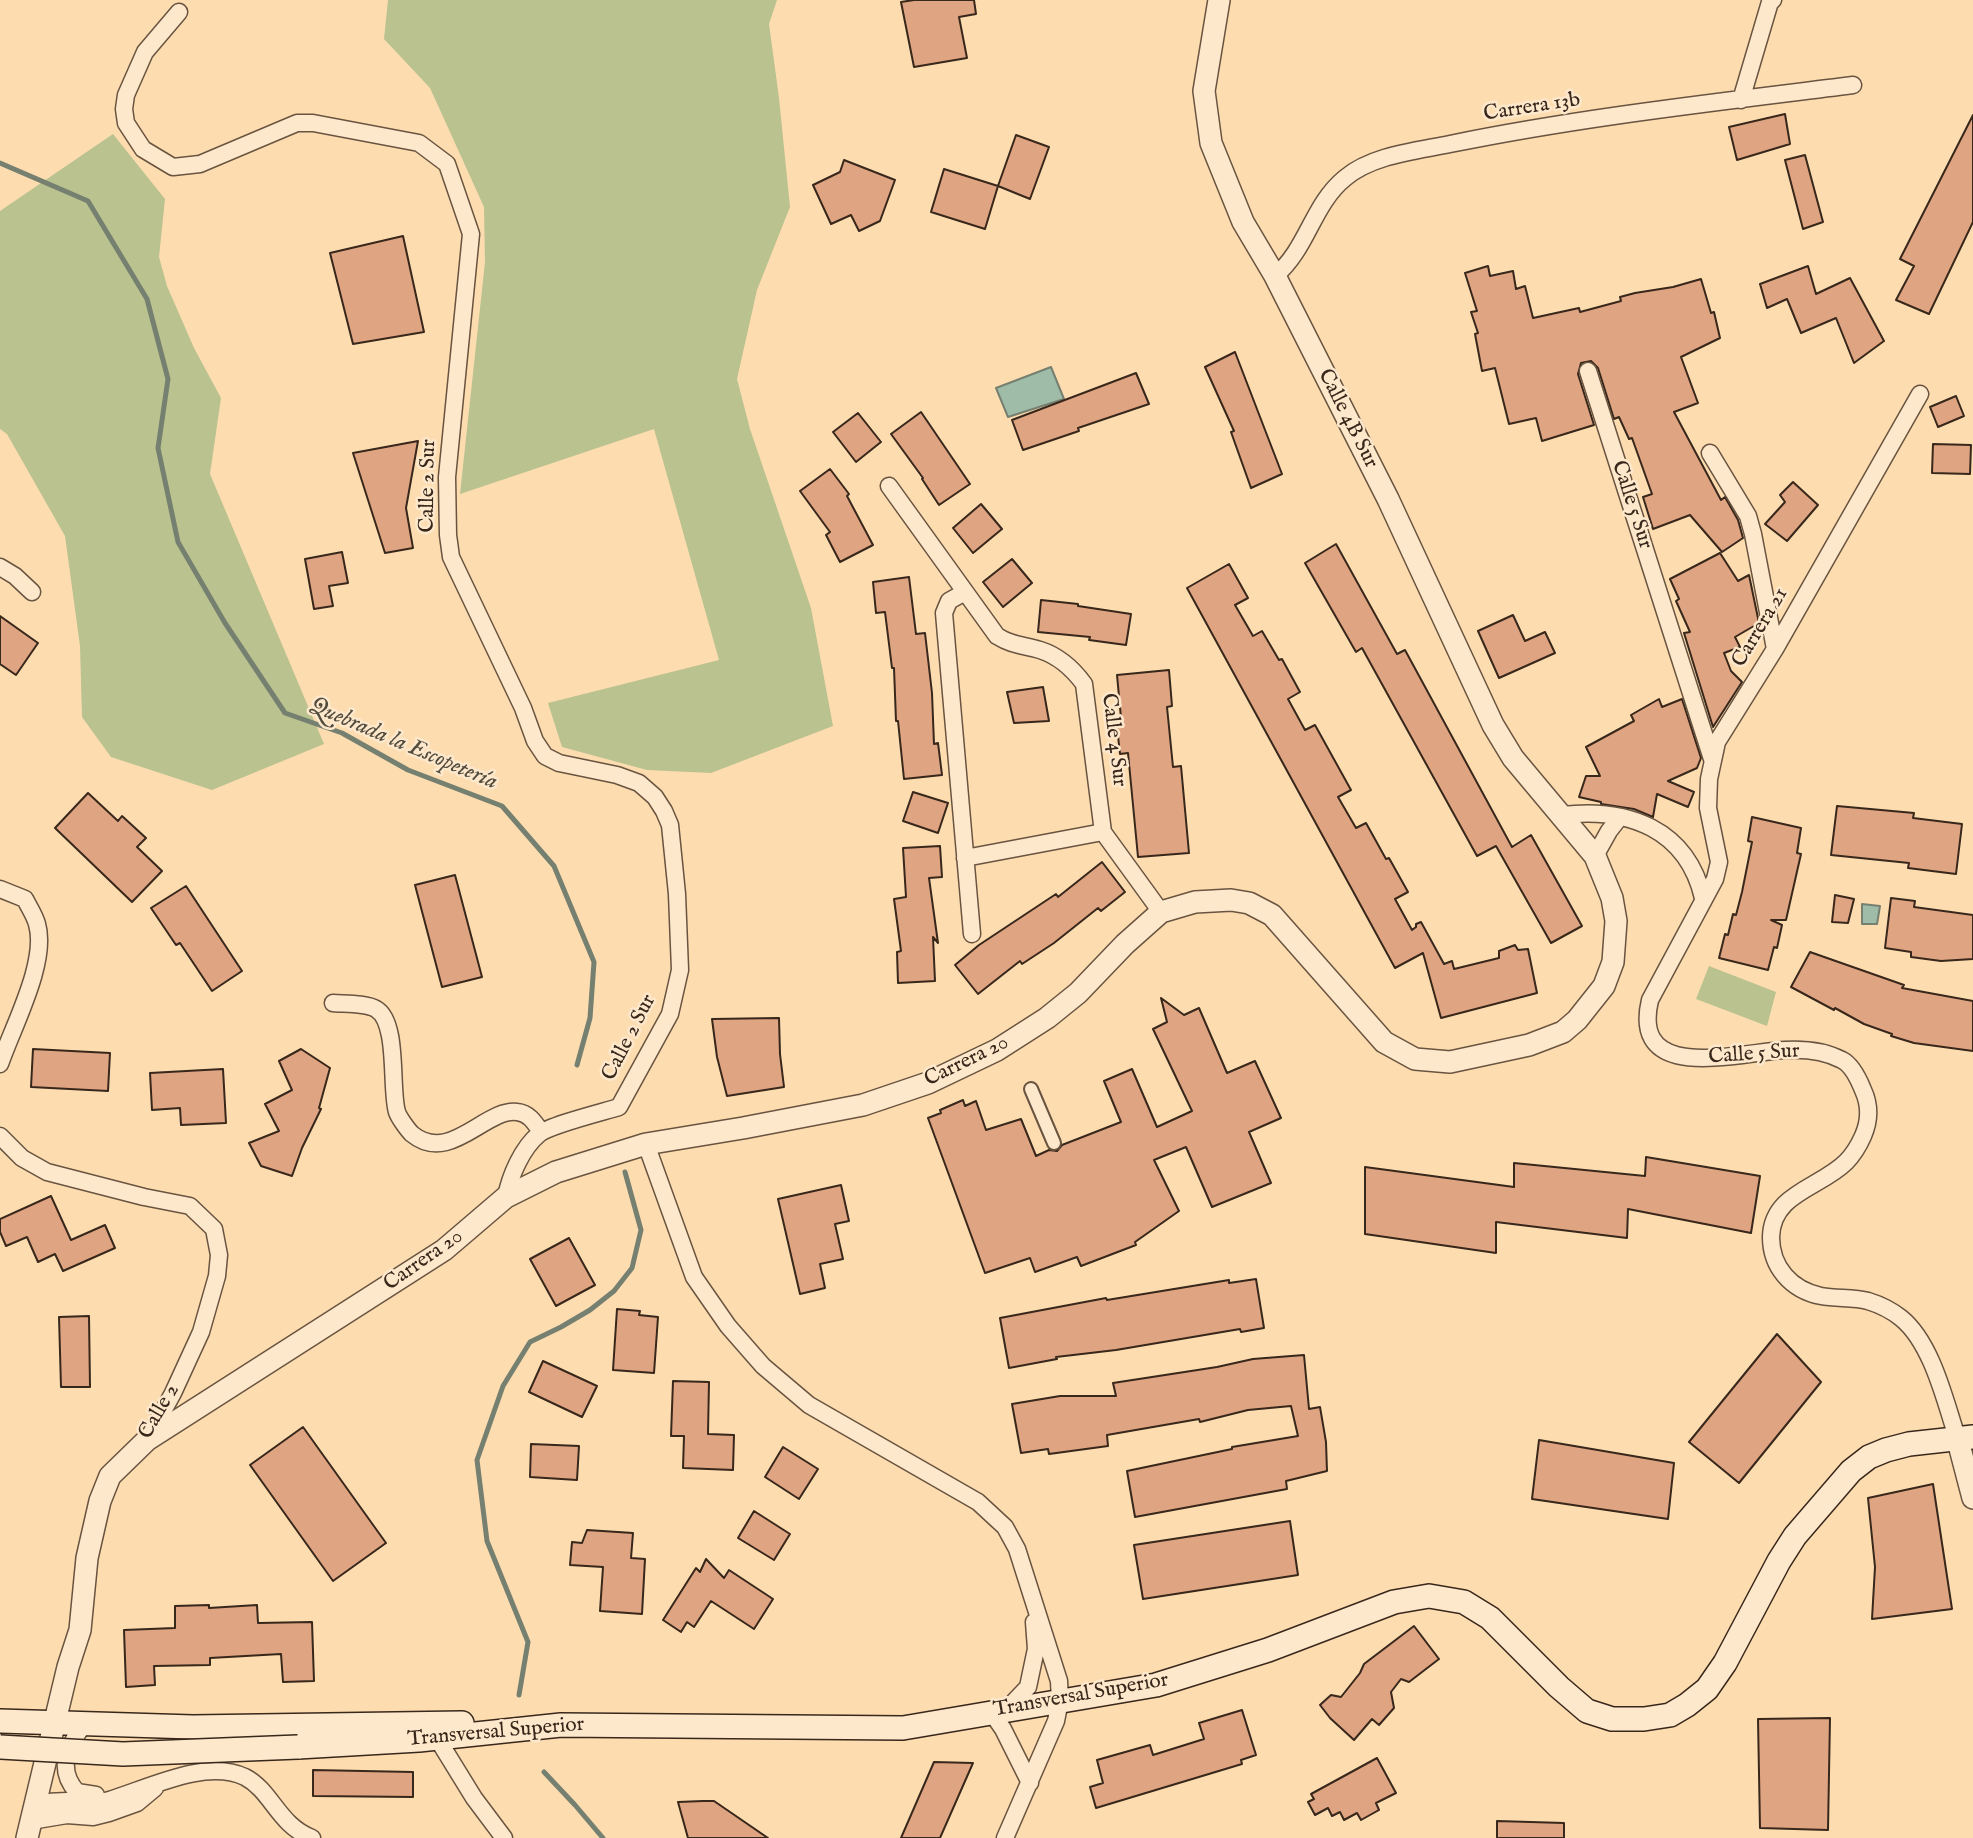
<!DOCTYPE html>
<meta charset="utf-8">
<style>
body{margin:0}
canvas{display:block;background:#fddcb0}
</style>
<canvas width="1973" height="1838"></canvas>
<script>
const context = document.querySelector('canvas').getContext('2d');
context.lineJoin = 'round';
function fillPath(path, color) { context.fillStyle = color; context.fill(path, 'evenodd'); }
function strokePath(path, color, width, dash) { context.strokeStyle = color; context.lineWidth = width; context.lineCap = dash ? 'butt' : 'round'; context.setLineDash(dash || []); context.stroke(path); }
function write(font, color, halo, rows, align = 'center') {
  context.font = font + ' "IM FELL English",serif'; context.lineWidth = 5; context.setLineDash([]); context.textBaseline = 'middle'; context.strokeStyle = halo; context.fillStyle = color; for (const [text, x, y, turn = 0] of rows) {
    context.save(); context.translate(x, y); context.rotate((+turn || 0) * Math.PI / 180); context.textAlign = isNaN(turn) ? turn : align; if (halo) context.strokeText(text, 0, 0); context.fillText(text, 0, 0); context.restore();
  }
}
const green = new Path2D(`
 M388 0H777L769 24 779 98 790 207 757 290 737 379 750 429 811 608 833 726 711 773 647 770 562 747 548 703 719 660 654 429 460 494 485 262 484 207 430 88 384 39Z
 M113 134 165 199 159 257 167 286 194 348 221 398 210 474 324 744 212 790 111 757 82 717 80 646 65 536 7 434 0 429V211Z
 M1709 966 1776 992 1767 1026 1696 999Z`);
const water = new Path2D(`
 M1051 367 1064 399 1008 417 996 388Z
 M1862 904 1880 906 1877 924H1862Z`);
const stream = new Path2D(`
 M0 163 88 201 147 299 168 379 158 448 178 542 225 623 285 713 342 733 408 770 502 806 554 866 594 962 590 1018 577 1065
 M519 1695 528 1642 487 1541 477 1460 503 1386 530 1342 561 1327 590 1310 614 1291 632 1268 641 1230 625 1172
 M544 1772 575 1805 603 1838`);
const building = new Path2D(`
 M914 0H974L976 14 959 17 967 58 914 67 901 2Z
 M1785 114 1790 144 1737 160 1729 127Z
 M1973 115V222L1929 314 1896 300 1914 266 1900 259Z
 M1016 135 1049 147 1030 199 998 186Z
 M1805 155 1823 222 1803 229 1785 160Z
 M844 160 895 180 880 221 859 231 851 215 831 224 813 185 840 172Z
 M944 169 998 186 985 229 931 212Z
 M403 236 424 332 353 344 330 253Z
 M1488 266 1490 276 1513 271 1516 289 1525 286 1533 318 1579 308 1580 312 1621 301 1620 297 1635 293 1673 287 1701 279 1711 313 1714 312 1720 338 1681 357 1698 403 1674 412 1721 500 1725 497 1738 520 1743 538 1722 552 1690 515 1653 529 1643 497 1652 494 1632 438 1629 439 1619 417 1614 419 1598 368 1591 361 1581 363 1578 374 1594 425 1542 441 1536 418 1509 424 1495 368 1482 371 1475 334 1478 333 1471 312 1477 311 1465 273Z
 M1808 266 1816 294 1850 278 1884 341 1854 363 1836 318 1801 333 1787 299 1767 308 1760 284Z
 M1235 352 1282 474 1251 488 1231 432 1234 431 1205 367Z
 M1136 373 1149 404 1078 428 1079 431 1023 450 1012 420Z
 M1956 396 1964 416 1938 427 1930 407Z
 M921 412 970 484 939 505 922 479 923 478 891 434Z
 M858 413 881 442 856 462 833 432Z
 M418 441 406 508 413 548 385 553 353 453Z
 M1933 444 1971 445 1970 474 1932 473Z
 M830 469 849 494 847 496 873 545 840 562 826 535 830 532 800 491Z
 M1793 482 1818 505 1787 541 1765 524 1785 502 1780 495Z
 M981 504 1002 529 973 553 953 528Z
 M1336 544 1397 654 1405 650 1512 847 1531 835 1582 926 1551 943 1496 846 1477 856 1362 648 1356 652 1305 563Z
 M342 552 348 583 329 586 333 606 314 609 305 559Z
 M1720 553 1738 581 1749 575 1759 623 1735 637 1740 647 1724 653 1731 671 1742 682 1713 727 1684 633 1690 632 1676 601 1679 599 1670 579Z
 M1012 559 1032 583 1003 607 983 582Z
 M1229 564 1248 598 1235 605 1253 636 1262 631 1279 660 1282 659 1300 692 1288 699 1305 730 1315 725 1351 790 1338 797 1356 828 1366 823 1386 859 1389 858 1408 892 1395 899 1412 930 1416 927V924L1421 922 1444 964 1452 961 1454 969 1499 958V951L1515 945 1518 950 1528 949 1537 993 1441 1018 1423 953 1395 968 1187 588Z
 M909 577 916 634 925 633 932 693 934 744 938 743 942 775 904 779 898 721H896L894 668H892L885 612 876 613 873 582Z
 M1041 600 1078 604V606L1131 614 1126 645 1089 640 1090 637 1038 632Z
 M1513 615 1525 641 1545 632 1555 653 1499 678 1478 631Z
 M0 616 38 643 16 675 0 664Z
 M1169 670 1172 706 1167 707 1173 767 1181 766 1189 853 1138 857 1128 753 1120 754 1116 718H1121L1117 675Z
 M1043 687 1049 721 1014 723 1007 692Z
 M1659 699 1662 707 1682 699 1701 758 1697 768 1668 781 1694 792 1688 807 1657 794 1653 817 1634 809 1601 804V802L1579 797 1586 776H1600L1586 747 1634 721 1631 715Z
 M913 792 948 803 938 833 903 821Z
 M88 793 118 821 122 816 146 838 137 847 162 871 132 902 55 828Z
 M1837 806 1914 813 1913 818 1962 824 1956 874 1908 868 1909 863 1831 855Z
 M1752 817 1801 828 1797 853 1801 854 1786 920H1771L1782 925 1777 948 1774 947 1768 970 1719 958 1725 934 1728 935 1733 914 1736 915 1742 892 1752 842 1748 841Z
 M940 846 942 877 929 878 938 943 933 937 935 981 898 983 897 952 901 951 894 899 906 897 903 848Z
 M1102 862 1125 892 1101 911 1098 908 1054 943 1022 964 1020 961 978 994 955 965 979 945 1056 894 1058 897Z
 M455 875 482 977 442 987 415 885Z
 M186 886 242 971 212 991 180 943 176 945 151 908Z
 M1835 895 1854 899 1848 923 1832 922Z
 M1891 898 1915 901 1914 907 1973 915V959L1941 961 1911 957V952L1885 948Z
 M1810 952 1904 985 1902 988 1973 1001V1051L1914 1043 1891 1036 1892 1034 1864 1024 1835 1008 1834 1010 1791 987Z
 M1161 998 1184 1015 1199 1008 1227 1073 1255 1061 1281 1118 1249 1132 1271 1183 1212 1207 1186 1147 1154 1160 1179 1211 1135 1242 1136 1245 1081 1266 1077 1257 1035 1272 1030 1258 985 1273 928 1118 941 1113 940 1110 963 1100 965 1106 976 1101 986 1130 1021 1119 1036 1156 1049 1150 1057 1151 1062 1145 1121 1122 1104 1081 1132 1069 1157 1127 1192 1111 1153 1029 1167 1022Z
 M779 1018 780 1054 784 1087 727 1096 717 1057 712 1019Z
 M33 1049 110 1053 108 1091 31 1087Z
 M301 1049 330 1068 319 1108 321 1109 302 1148 292 1176 261 1166 249 1143 279 1131 265 1104 292 1090 279 1061Z
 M223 1069 226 1123 181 1125 180 1108 152 1110 150 1073Z
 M1646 1157 1760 1176 1751 1233 1628 1209 1627 1238 1496 1222V1253L1365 1234V1167L1514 1187V1163L1645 1176Z
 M841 1185 849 1221 835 1224 843 1259 820 1264 825 1288 800 1294 778 1199Z
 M51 1196 71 1240 105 1225 115 1248 63 1271 55 1254 38 1262 27 1237 6 1246 0 1232V1219Z
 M569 1238 595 1285 556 1306 530 1259Z
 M1256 1279 1264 1328 1241 1332 1240 1329 1116 1350 1056 1357 1057 1359 1009 1368 1000 1318 1106 1298 1107 1300 1229 1280V1283Z
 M617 1309 640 1311 639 1315 658 1317 654 1373 613 1370Z
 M89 1316 90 1387H61L59 1317Z
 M1777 1334 1821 1382 1739 1483 1689 1442Z
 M1304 1355 1309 1409 1320 1407 1326 1442 1327 1471 1286 1481 1287 1489 1135 1517 1127 1471 1232 1449V1447L1298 1436 1291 1406 1248 1410 1200 1422 1199 1419 1107 1435 1108 1446 1049 1454 1048 1449 1021 1453 1012 1404 1060 1396H1116L1113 1383 1217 1367 1253 1359Z
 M543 1361 597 1386 582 1417 529 1392Z
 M673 1381 709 1382 708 1434 734 1435 733 1470 683 1468 684 1436H671Z
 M303 1427 386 1543 333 1581 250 1465Z
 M1539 1440 1674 1463 1668 1519 1532 1499Z
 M531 1444 579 1446 577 1480 530 1477Z
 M783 1447 818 1469 799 1499 765 1477Z
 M1933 1484 1952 1609 1872 1619 1875 1567 1868 1498Z
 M754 1511 790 1534 774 1560 738 1538Z
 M1290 1521 1298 1575 1143 1599 1134 1545Z
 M587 1530 633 1533 631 1558 645 1559 642 1614 600 1611 603 1567 570 1565 572 1542 582 1543Z
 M706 1559 724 1578 729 1570 773 1599 754 1629 711 1601 694 1627 687 1622 681 1632 663 1620 696 1568 700 1572Z
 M209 1605V1608L257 1605 258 1623 312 1622 314 1681 283 1682 281 1654 210 1658V1665L154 1666 155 1685 126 1687 124 1630 175 1628V1606Z
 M1414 1626 1439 1659 1409 1682 1401 1679 1391 1692 1394 1708 1379 1725 1372 1719 1354 1740 1330 1718 1320 1705 1331 1695 1341 1697 1360 1673 1364 1664Z
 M1242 1710 1256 1755 1241 1760 1242 1764 1096 1808 1090 1787 1103 1783 1097 1760 1150 1745 1153 1755 1204 1739 1199 1723Z
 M1830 1718 1828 1830 1760 1828 1758 1719Z
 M1377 1758 1396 1793 1376 1803 1379 1810 1361 1820 1357 1813 1344 1820 1340 1812 1332 1816 1328 1808 1315 1815 1308 1802 1314 1799 1311 1794Z
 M934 1762 973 1763 940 1838H901Z
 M313 1770 413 1772V1797L313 1796Z
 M703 1801H714L768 1838H688L678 1802Z
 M1497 1821 1564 1823V1838H1497Z`);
const pedestrian = new Path2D(`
 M1031 1089 1054 1143`);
const minor = new Path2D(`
 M179 12 145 52 126 95 124 109 126 123 143 149 173 167 200 164 297 123H313L419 143 447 164 471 234 447 477 448 535 451 557 523 708 535 741 545 756 559 763 617 775 639 783 655 797 664 811 670 825 677 894 680 970 670 1014 619 1107C603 1112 550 1125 539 1134 522 1148 510 1176 506 1197
 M1741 100 1770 2 1773 0
 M1275 276C1308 248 1312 205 1345 178 1372 155 1416 151 1450 144 1582 117 1719 102 1853 85
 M1588 371 1712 759
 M1920 394 1775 649 1717 742 1709 779 1708 808 1719 862 1715 879 1650 1000C1630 1085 1739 1052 1785 1050 1803 1049 1825 1051 1842 1060 1852 1065 1859 1080 1863 1090 1870 1105 1870 1120 1863 1136 1859 1145 1853 1155 1846 1162 1820 1188 1772 1193 1771 1237 1771 1267 1791 1290 1821 1296 1837 1299 1853 1297 1868 1301 1881 1305 1891 1310 1901 1318 1932 1343 1945 1401 1957 1437
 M1710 453 1748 516 1753 534 1775 649
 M889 486 997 636C1013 646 1024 645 1040 650 1059 656 1073 669 1084 684L1103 832 1161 912
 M0 567 15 576 32 592
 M965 592 949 601 944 613 972 934
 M1562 815C1628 807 1687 829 1703 898
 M1595 856 1609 831 1620 817
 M965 858 1103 832
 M0 889 25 899C29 907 35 916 37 924 48 962 13 1026 0 1064
 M333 1003C345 1004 366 1003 376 1009 399 1022 390 1089 397 1112 399 1118 408 1130 412 1134 450 1165 485 1108 517 1112 529 1113 535 1123 541 1132
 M0 1136 22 1158 47 1172 144 1197 190 1206 214 1229 219 1255 217 1276 201 1332 173 1393 149 1437
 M646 1144 694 1277 728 1326 763 1366 809 1405 978 1502 1005 1527 1017 1549 1059 1681 1060 1701 1056 1721 1005 1838
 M1005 1711 1028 1687 1036 1649 1034 1622
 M992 1713 1003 1729 1030 1783
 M84 1724C68 1746 56 1769 77 1792L96 1795
 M437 1738 474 1798 504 1838
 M35 1804C46 1802 56 1801 67 1801 78 1802 88 1805 99 1803 142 1792 203 1757 245 1777 272 1791 278 1825 312 1838
 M31 1821 67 1815 93 1817 109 1813 137 1803 155 1788`);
const tertiary = new Path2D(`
 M1957 1437 1973 1498
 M27 1838 68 1667 80 1630 87 1558 100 1501 110 1476 147 1440 444 1250 506 1197 556 1172 646 1144 743 1128 863 1105 928 1083 997 1050 1047 1018 1078 993 1125 944 1161 912 1195 902 1231 900 1249 903 1272 915 1384 1042 1415 1059 1450 1062 1529 1045 1563 1032 1577 1020 1604 986 1613 962 1616 921 1612 898 1595 856 1513 758 1493 725 1388 499 1275 276 1243 222 1211 143 1204 91 1219 0`);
const secondary = new Path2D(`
 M0 1721 193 1727 462 1723
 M298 1747 419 1740 561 1725 903 1728 1156 1685 1268 1650 1394 1602 1429 1596 1464 1602 1490 1618 1559 1687 1587 1711 1612 1719H1644L1670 1715 1687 1705 1707 1689 1725 1663 1779 1561 1795 1536 1851 1471 1869 1457 1886 1450 1909 1444 1973 1437`);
const secondaryBridge = new Path2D(`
 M0 1747 123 1754 298 1747`);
const streetNames = [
 ["Carrera 13b",1532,108,-9],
 ["Calle 4B Sur",1347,419,63],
 ["Calle 2 Sur",429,486,-89],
 ["Calle 5 Sur",1631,505,72],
 ["Carrera 21",1761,628,-59],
 ["Calle 4 Sur",1113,740,83],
 ["Calle 2 Sur",630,1038,-63],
 ["Calle 5 Sur",1754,1055,-4],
 ["Carrera 20",967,1062,-26],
 ["Carrera 20",424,1261,-35],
 ["Calle 2",160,1412,-60],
 ["Transversal Superior",1081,1696,-10],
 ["Transversal Superior",496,1733,-5]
];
const waterNames = [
 ["Quebrada la Escopetería",403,745,23]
];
fillPath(green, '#bac28f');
fillPath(water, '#9fbca9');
strokePath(water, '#768070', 2);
strokePath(stream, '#768070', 5);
fillPath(building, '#dfa481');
strokePath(building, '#38271b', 2);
strokePath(pedestrian, '#695440', 16);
strokePath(minor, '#695440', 19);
strokePath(tertiary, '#695440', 24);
strokePath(secondary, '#38271b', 26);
strokePath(pedestrian, '#fee8cc', 12);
strokePath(minor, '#fee8cc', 16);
strokePath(tertiary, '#fee8cc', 21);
strokePath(secondary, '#fee8cc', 23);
strokePath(secondaryBridge, '#38271b', 26, []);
strokePath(secondaryBridge, '#fee8cc', 23);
write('21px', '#38271b', '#fee8cc', streetNames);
write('italic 23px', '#524c3e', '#fee8cc', waterNames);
</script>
